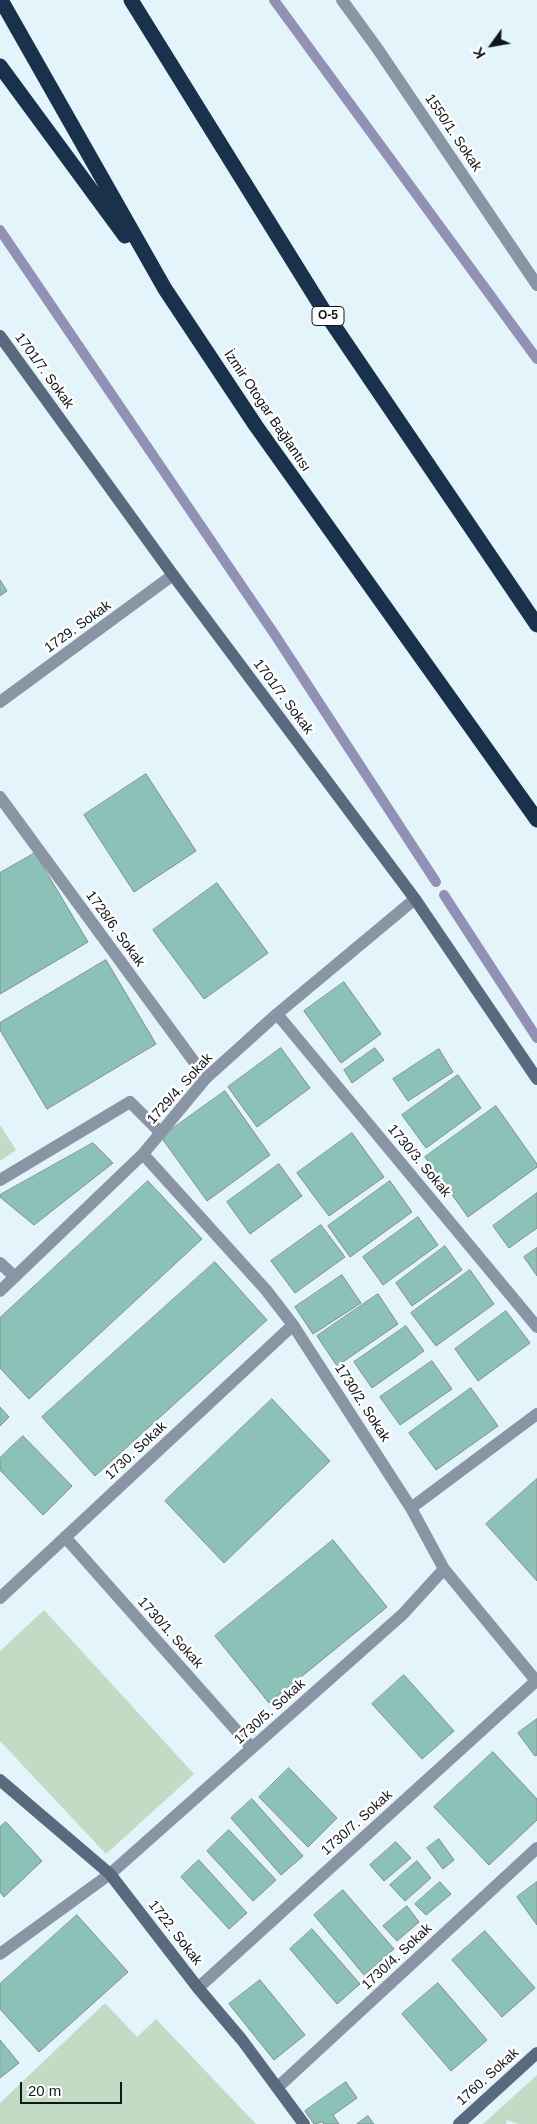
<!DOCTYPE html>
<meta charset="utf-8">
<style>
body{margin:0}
#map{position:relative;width:537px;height:2124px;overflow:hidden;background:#e3f4fa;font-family:Arial,sans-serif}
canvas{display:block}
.north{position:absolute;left:467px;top:20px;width:50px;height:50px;-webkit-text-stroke:4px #fefefe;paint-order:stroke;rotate:238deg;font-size:14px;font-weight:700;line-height:20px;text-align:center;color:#111618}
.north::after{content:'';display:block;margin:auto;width:18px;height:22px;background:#111618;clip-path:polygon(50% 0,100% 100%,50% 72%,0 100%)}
.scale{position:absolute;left:20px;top:2082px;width:102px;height:22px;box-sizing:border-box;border:2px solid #111618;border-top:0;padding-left:6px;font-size:15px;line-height:18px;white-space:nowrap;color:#111618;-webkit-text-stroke:4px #fefefe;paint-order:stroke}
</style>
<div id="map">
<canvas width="537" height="2124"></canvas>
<div class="north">K</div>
<div class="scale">20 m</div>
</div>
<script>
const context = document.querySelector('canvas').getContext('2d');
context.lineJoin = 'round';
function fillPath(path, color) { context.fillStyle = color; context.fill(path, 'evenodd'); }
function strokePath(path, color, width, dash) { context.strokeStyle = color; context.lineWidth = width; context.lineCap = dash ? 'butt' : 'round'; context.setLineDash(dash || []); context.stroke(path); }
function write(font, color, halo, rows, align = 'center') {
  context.font = font + ' Arial,sans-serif'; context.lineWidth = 5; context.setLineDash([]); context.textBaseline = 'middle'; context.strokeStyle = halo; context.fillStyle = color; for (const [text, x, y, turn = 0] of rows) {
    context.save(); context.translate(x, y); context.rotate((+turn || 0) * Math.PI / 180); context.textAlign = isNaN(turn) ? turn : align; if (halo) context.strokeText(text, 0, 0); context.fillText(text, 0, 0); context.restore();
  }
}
const green = new Path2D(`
 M0 1125 16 1150 0 1161Z
 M44 1610 194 1774 106 1854 0 1741V1651Z
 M105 2003 137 2037 156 2019 256 2124H0V2103Z
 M537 2075V2124H518L507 2120 506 2124H483Z`);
const stream = new Path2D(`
 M274 0 537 359
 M0 230 275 635 436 882
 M444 895 537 1038`);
const building = new Path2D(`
 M0 580 7 591 0 596Z
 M146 774 196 851 134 892 84 815Z
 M35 853 88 942 0 994V873Z
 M217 883 268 953 204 999 153 930Z
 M106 960 156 1044 47 1109 0 1030V1023Z
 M344 982 381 1034 341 1063 304 1011Z
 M281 1048 310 1088 257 1127 228 1087Z
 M375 1048 384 1060 352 1083 344 1070Z
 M439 1049 453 1072 408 1101 393 1079Z
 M458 1075 481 1108 426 1148 402 1115Z
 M225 1091 270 1155 207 1201 161 1137Z
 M496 1106 537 1164V1167L468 1217 425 1157Z
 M352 1133 384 1177 329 1216 297 1173Z
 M93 1143 113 1163 34 1225 0 1197V1195Z
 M279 1164 302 1196 250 1234 227 1202Z
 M148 1181 202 1239 29 1399 0 1368V1318Z
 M390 1181 412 1212 350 1257 328 1226Z
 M537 1193V1228L509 1248 493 1226Z
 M418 1217 438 1245 383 1285 363 1257Z
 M321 1225 345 1257 295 1293 271 1261Z
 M445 1246 462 1270 412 1306 396 1283Z
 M537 1248V1276L524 1257Z
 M215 1262 267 1320 95 1476 42 1417Z
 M470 1270 494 1304 436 1346 411 1313Z
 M342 1275 361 1303 313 1334 295 1307Z
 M378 1294 398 1324 337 1366 317 1336Z
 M506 1311 530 1343 478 1381 455 1349Z
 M406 1326 424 1351 372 1388 354 1362Z
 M432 1361 452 1389 400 1425 380 1397Z
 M471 1388 498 1426 436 1470 409 1433Z
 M272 1399 330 1461 224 1563 165 1501Z
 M0 1407 9 1417 0 1426Z
 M23 1436 72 1486 43 1515 0 1470V1458Z
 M537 1479V1581L486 1524Z
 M333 1540 387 1607 269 1703 215 1636Z
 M404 1675 454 1731 422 1759 372 1704Z
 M537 1719V1755L535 1756 518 1733Z
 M493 1752 537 1799V1820L489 1865 434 1807Z
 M289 1768 337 1818 308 1847 259 1797Z
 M252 1799 303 1856 281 1875 231 1818Z
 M6 1822 42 1861 4 1897 0 1892V1827Z
 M229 1830 276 1880 253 1901 207 1851Z
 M439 1839 454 1860 443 1869 427 1848Z
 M396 1842 411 1858 384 1881 370 1865Z
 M199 1860 247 1913 229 1929 181 1877Z
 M417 1861 431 1878 405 1901 390 1885Z
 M440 1882 451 1894 426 1915 415 1904Z
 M537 1882V1925L517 1897Z
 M343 1890 394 1949 364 1975 314 1915Z
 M407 1906 419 1922 397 1941 383 1926Z
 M77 1915 128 1972 39 2052 0 2009V1984Z
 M312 1929 360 1984 337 2004 290 1949Z
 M485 1931 535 1988 502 2017 452 1960Z
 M260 1980 305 2035 274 2060 229 2004Z
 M438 1983 487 2040 451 2071 402 2014Z
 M0 2040 19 2063 0 2078Z
 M346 2082 357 2098 333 2115 339 2124H324L322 2122 314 2124 305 2111Z
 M368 2116 374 2124H357Z`);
const street = new Path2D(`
 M342 0 377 48 537 285
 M0 702 173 575
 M0 797 206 1078
 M277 1014 537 1327
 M143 1154 266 1290 293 1325 411 1508 444 1569 537 1682
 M0 1180 130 1102 161 1133
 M0 1263 15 1277
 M0 1291 143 1154 206 1078 277 1014 415 899
 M411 1508 537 1414
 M65 1537 252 1748
 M0 1598 293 1325
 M0 1954 110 1874 403 1614 444 1569
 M198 1988 536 1681
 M278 2087 537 1848`);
const secondary = new Path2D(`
 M0 336 173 575 415 899 537 1079
 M0 1780 110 1874 198 1988 242 2040 304 2124
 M459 2124 537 2053`);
const highway = new Path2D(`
 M1 0 165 289 256 426 537 820
 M131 0 324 311 537 625
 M0 66 125 236`);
const shields = [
 [328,316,32]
];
const shieldNames = [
 ["O-5",328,316]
];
const streetNames = [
 ["1550/1. Sokak",453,133,56],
 ["1701/7. Sokak",44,371,54],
 ["İzmir Otogar Bağlantısı",267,411,56],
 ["1729. Sokak",78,627,-36],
 ["1701/7. Sokak",283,697,53],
 ["1728/6. Sokak",115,929,54],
 ["1729/4. Sokak",180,1089,-48],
 ["1730/3. Sokak",419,1161,50],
 ["1730/2. Sokak",362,1403,57],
 ["1730. Sokak",136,1451,-43],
 ["1730/1. Sokak",170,1633,48],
 ["1730/5. Sokak",270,1712,-42],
 ["1730/7. Sokak",357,1823,-42],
 ["1722. Sokak",175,1933,52],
 ["1730/4. Sokak",397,1957,-43],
 ["1760. Sokak",488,2077,-42]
];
fillPath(green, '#c1dbc4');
strokePath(stream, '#9390b6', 10);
fillPath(building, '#8cc1b8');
strokePath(building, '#7f8f8c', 1);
strokePath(street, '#8995a4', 12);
strokePath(secondary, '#596a7e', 12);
strokePath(highway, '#1a314c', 15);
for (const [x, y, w] of shields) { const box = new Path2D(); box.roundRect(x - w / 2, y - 9.5, w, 19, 4); context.fillStyle = '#fefefe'; context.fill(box); strokePath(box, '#111618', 1); }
write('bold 12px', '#111618', null, shieldNames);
write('14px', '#111618', '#fefefe', streetNames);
</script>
